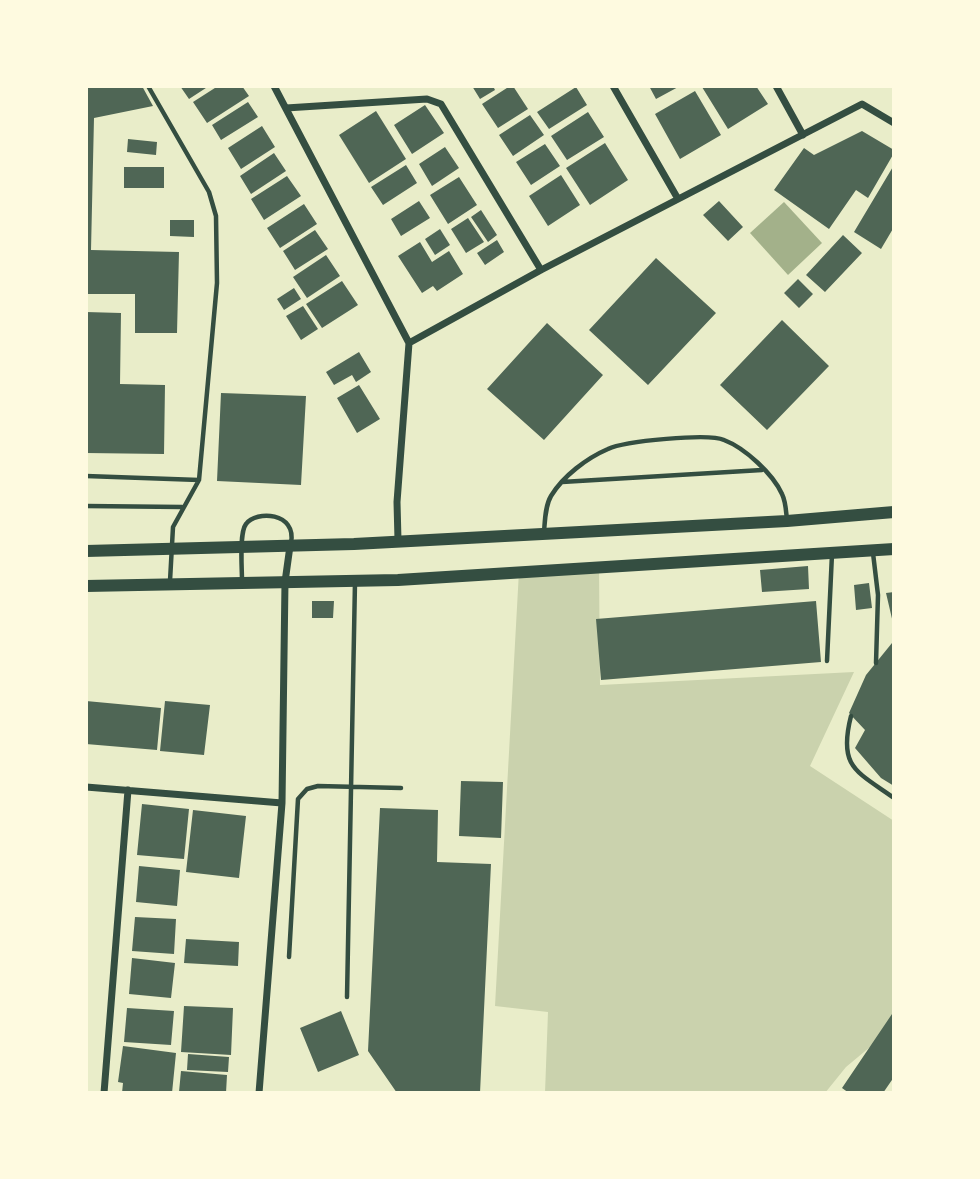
<!DOCTYPE html>
<style>
body{margin:0}
#map{position:relative;width:980px;height:1179px;overflow:hidden;background:#e9edc9;font-family:"Noto Sans",sans-serif}
canvas{display:block}
.frame{position:absolute;inset:0;border:88px solid #fefae0;pointer-events:none}
</style>
<div id="map">
<canvas width="980" height="1179"></canvas>
<div class="frame"></div>
</div>
<script>
const context = document.querySelector('canvas').getContext('2d');
context.lineJoin = 'round';
function fillPath(path, color) { context.fillStyle = color; context.fill(path, 'evenodd'); }
function strokePath(path, color, width, dash) { context.strokeStyle = color; context.lineWidth = width; context.lineCap = dash ? 'butt' : 'round'; context.setLineDash(dash || []); context.stroke(path); }
const green = new Path2D(`
 M599 567 600 685 854 672 810 766 894 821V1027L846 1067 825 1093H545L548 1012 495 1006 519 571Z`);
const water = new Path2D(`
 M784 202 822 243 788 275 750 233Z`);
const building = new Path2D(`
 M86 86H142L153 106 94 118 91 250 179 252 177 333H135V294H86Z
 M180 86H209L189 99Z
 M218 86H242L249 96 207 123 193 102Z
 M472 86H493L495 90 480 99Z
 M510 86H513L528 109 498 128 482 104Z
 M649 86H680L656 99Z
 M705 86H756L768 104 728 129 702 87Z
 M576 87 587 105 549 129 537 112Z
 M695 91 721 135 680 159 655 114Z
 M248 102 258 117 221 140 212 125Z
 M425 105 444 133 412 154 394 125Z
 M376 111 406 159 369 183 339 135Z
 M588 112 604 137 567 160 551 136Z
 M530 115 544 135 513 156 499 135Z
 M262 126 275 147 241 169 228 148Z
 M862 131 894 150V153L868 198 856 190 829 229 774 190 804 148 814 155Z
 M128 139 157 142 156 155 127 152Z
 M605 143 628 180 590 205 566 168Z
 M545 144 560 166 531 185 516 162Z
 M445 147 459 168 432 186 419 164Z
 M274 153 286 171 251 194 240 176Z
 M406 165 417 183 383 205 371 187Z
 M894 165V227L881 249 854 232Z
 M124 167H164V188H124Z
 M561 175 580 205 548 226 529 196Z
 M287 176 301 196 264 220 251 199Z
 M459 177 477 205 448 224 430 195Z
 M419 201 430 218 401 236 391 219Z
 M719 201 743 227 728 241 703 215Z
 M304 204 317 224 280 248 267 228Z
 M481 210 497 235 488 242 471 217Z
 M468 218 484 242 466 253 451 229Z
 M170 220H194V237L170 236Z
 M440 229 450 245 435 255 425 239Z
 M315 230 328 249 295 270 283 251Z
 M843 235 862 253 825 292 806 275Z
 M497 240 504 252 485 265 477 253Z
 M420 242 432 262 449 251 463 274 437 291 433 286 422 293 398 256Z
 M326 255 340 276 307 298 293 277Z
 M656 258 716 313 648 385 589 330Z
 M798 279 813 294 799 308 784 293Z
 M342 281 358 305 322 328 306 304Z
 M294 288 301 299 284 310 277 299Z
 M303 306 318 329 301 340 286 316Z
 M86 312 121 313 120 384 165 385 164 454 86 453Z
 M782 320 829 366 767 430 720 385Z
 M547 323 603 375 544 440 487 389Z
 M359 352 371 372 356 382 352 375 334 385 326 372Z
 M359 385 380 419 357 433 337 398Z
 M221 393 306 396 301 485 217 481Z
 M808 566 809 589 762 592 760 570Z
 M869 583 872 608 856 610 854 585Z
 M894 592V623H893L886 593Z
 M312 601H334L333 618H312Z
 M816 601 821 662 601 680 596 619Z
 M892 643 894 644V786L881 778 855 748 865 730 849 713 866 675Z
 M86 701 161 708 157 750 86 744Z
 M165 701 210 705 204 755 160 751Z
 M461 781 503 782 501 838 459 836Z
 M142 804 189 809 184 859 137 855Z
 M380 808 438 810 437 862 491 864 480 1093H397L368 1051Z
 M193 810 246 816 239 878 186 872Z
 M139 866 180 870 177 906 136 902Z
 M135 917 176 919 174 954 132 951Z
 M186 939 239 942 238 966 184 963Z
 M132 958 175 963 171 998 129 994Z
 M184 1006 233 1008 231 1055 181 1052Z
 M127 1008 174 1011 171 1045 124 1042Z
 M341 1011 359 1055 318 1072 300 1028Z
 M892 1014 894 1077 883 1093H849L842 1088Z
 M123 1046 176 1053 172 1093H122L123 1083 118 1082Z
 M188 1054 229 1057 228 1072 187 1070Z
 M181 1071 227 1075 226 1093 179 1092Z`);
const service = new Path2D(`
 M148 86 209 192 216 216 217 283 199 480 173 527 170 581
 M86 476 199 480
 M562 482 762 470
 M86 506 182 507
 M544 532C545 521 545 506 551 496 563 476 587 458 608 449 624 441 709 433 724 440 745 448 773 474 782 494 786 502 786 512 787 520
 M873 553 878 595 876 663
 M242 580C242 568 239 533 246 524 256 510 297 512 291 543
 M827 661 832 554
 M851 716C838 767 856 771 894 798
 M289 957 298 799 307 789 318 786 401 788
 M347 997 355 582`);
const minor = new Path2D(`
 M274 86 409 343
 M613 86 678 199
 M776 86 803 135
 M286 108 427 99 441 104 541 270
 M409 343 541 270 862 104 894 123
 M398 540 397 502 409 343
 M86 787 282 803 259 1093
 M282 803 285 582 290 546
 M104 1093 128 790`);
const tertiary = new Path2D(`
 M86 551 354 544 787 521 894 512
 M86 586 398 580 894 549`);
fillPath(green, '#cad2ad');
fillPath(water, '#a3b18a');
fillPath(building, '#4f6655');
strokePath(service, '#344e41', 4.5);
strokePath(minor, '#344e41', 7);
strokePath(tertiary, '#344e41', 12);
</script>
